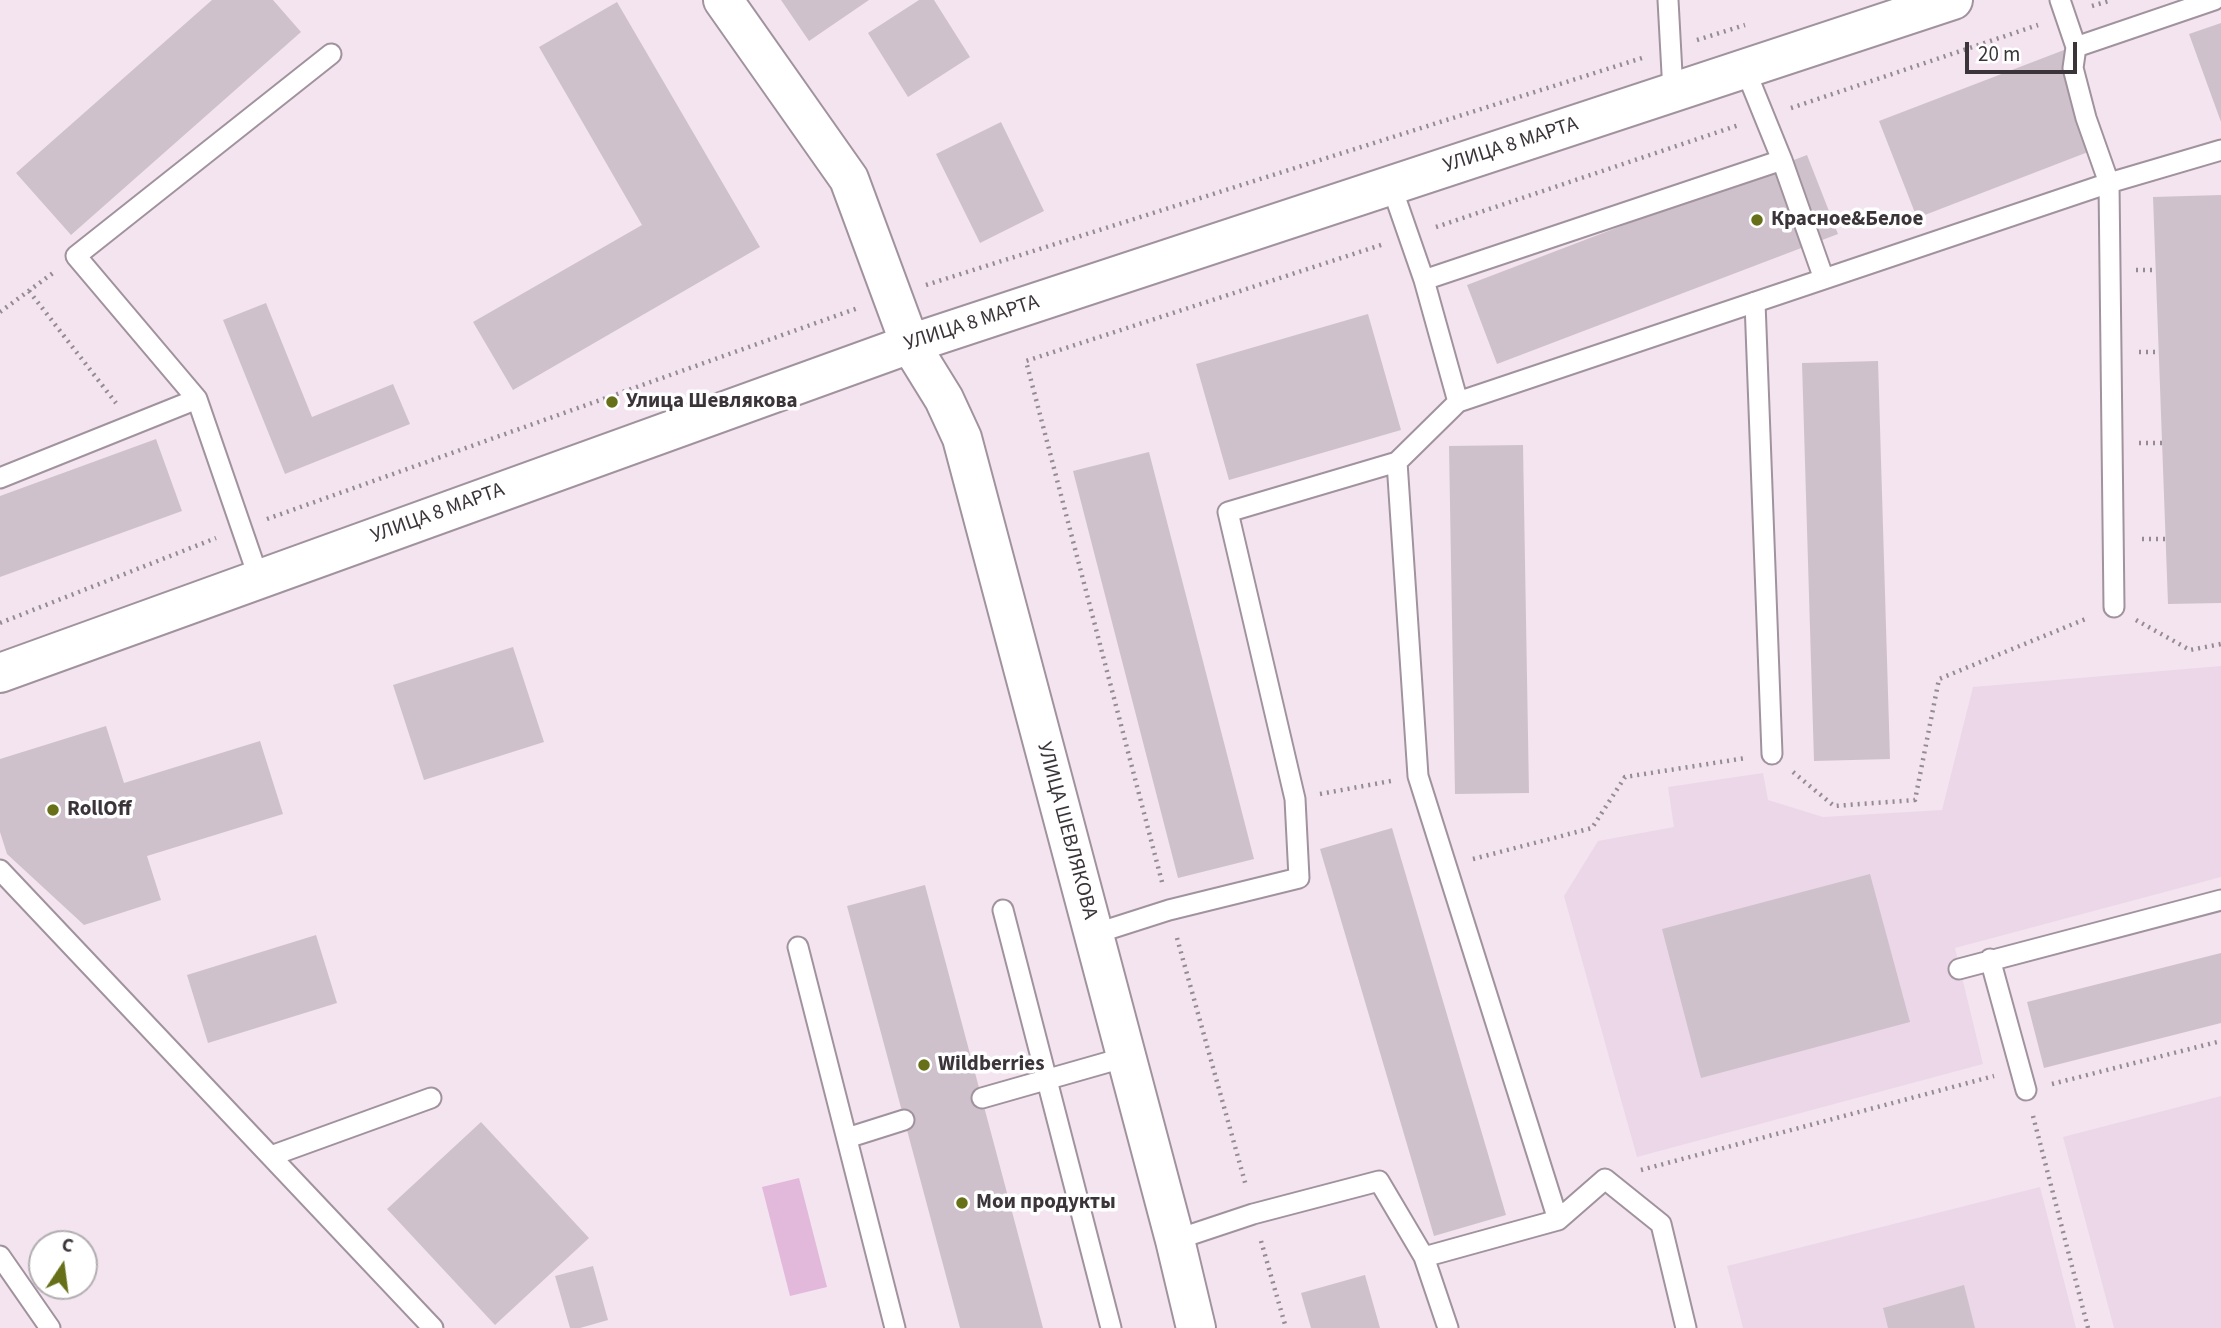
<!DOCTYPE html>
<meta charset="utf-8">
<style>
body{margin:0}
#map{position:relative;width:2221px;height:1328px;overflow:hidden;background:#f3e4f0;font-family:"Source Sans 3",sans-serif}
canvas{display:block}
.north{position:absolute;left:28px;top:1230px;width:70px;height:70px;box-sizing:border-box;background:#fff;border:2px solid #b1aeb0;border-radius:50%;rotate:13deg;font-size:19px;font-weight:700;line-height:28px;text-align:center;color:#3b353a}
.north::after{content:'';display:block;margin:auto;width:24px;height:32px;background:#677018;clip-path:polygon(50% 0,100% 100%,50% 72%,0 100%)}
.scale{position:absolute;left:1965px;top:42px;width:112px;height:32px;box-sizing:border-box;border:4px solid #3b353a;border-top:0;padding-left:9px;font-size:21px;line-height:24px;white-space:nowrap;color:#3b353a;-webkit-text-stroke:5px #fff;paint-order:stroke}
</style>
<div id="map">
<canvas width="2221" height="1328"></canvas>
<div class="north">С</div>
<div class="scale">20 m</div>
</div>
<script>
const context = document.querySelector('canvas').getContext('2d');
context.lineJoin = 'round';
function fillPath(path, color) { context.fillStyle = color; context.fill(path, 'evenodd'); }
function strokePath(path, color, width, dash) { context.strokeStyle = color; context.lineWidth = width; context.lineCap = dash ? 'butt' : 'round'; context.setLineDash(dash || []); context.stroke(path); }
function write(font, color, halo, rows, align = 'center') {
  context.font = font + ' "Source Sans 3",sans-serif'; context.lineWidth = 7; context.setLineDash([]); context.textBaseline = 'middle'; context.strokeStyle = halo; context.fillStyle = color; for (const [text, x, y, turn = 0] of rows) {
    context.save(); context.translate(x, y); context.rotate((+turn || 0) * Math.PI / 180); context.textAlign = isNaN(turn) ? turn : align; if (halo) context.strokeText(text, 0, 0); context.fillText(text, 0, 0); context.restore();
  }
}
const built = new Path2D(`
 M2221 666V877L1955 948 1983 1064 1637 1157 1564 896 1598 841 1674 827 1668 787 1763 773 1768 800 1823 817 1942 810 1973 687Z
 M2221 1096V1328H2114L2063 1137Z
 M2040 1187 2076 1328H1743L1727 1266Z`);
const green = new Path2D(`
 M799 1178 827 1287 790 1296 762 1187Z`);
const building = new Path2D(`
 M212 0H273L301 32 71 235 16 173Z
 M781 0H869L809 41Z
 M919 0H934L970 57 908 97 868 33Z
 M617 2 760 247 513 390 473 322 642 225 539 47Z
 M2221 23V122L2189 34Z
 M2064 50 2101 147 1917 218 1879 121Z
 M1001 122 1044 211 980 243 936 154Z
 M1807 155 1838 234 1497 364 1467 285Z
 M2221 195V603L2168 604 2153 197Z
 M266 303 312 417 393 384 410 424 285 474 223 320Z
 M1368 314 1401 430 1229 480 1196 364Z
 M1878 361 1890 759 1814 761 1802 363Z
 M156 439 182 511 0 577V496Z
 M1523 445 1529 793 1455 794 1449 446Z
 M1149 452 1254 859 1178 878 1073 471Z
 M513 647 544 742 424 780 393 685Z
 M106 726 124 783 260 741 283 814 147 856 161 900 84 925 7 854 0 832V759Z
 M1392 828 1506 1215 1434 1236 1320 849Z
 M1870 874 1910 1022 1701 1078 1662 929Z
 M925 885 1043 1328H960L847 906Z
 M316 935 337 1003 208 1043 187 975Z
 M2221 953V1023L2044 1068 2027 1002Z
 M481 1122 589 1238 495 1325 387 1209Z
 M593 1266 608 1320 580 1328H570L555 1276Z
 M1365 1275 1380 1328H1311L1301 1293Z
 M1964 1285 1975 1328H1888L1883 1308Z`);
const path = new Path2D(`
 M2092 6 2112 0
 M1697 40 1745 25
 M1791 108 2038 25
 M1436 227 1739 125
 M2136 270H2156
 M926 285 1642 58
 M29 291 116 403
 M0 312 53 273
 M2139 352H2159
 M2139 443H2162
 M267 519 858 308
 M2142 539H2166
 M2136 620 2190 650 2221 644
 M0 623 216 538
 M1793 772 1834 806 1915 800 1939 679 2088 618
 M1320 794 1391 781
 M1473 859 1592 828 1625 777 1746 758
 M1162 882 1026 361 1384 244
 M1177 938 1246 1186
 M2052 1084 2221 1041
 M2033 1116 2088 1328
 M1641 1170 1994 1076
 M1261 1241 1286 1328`);
const lane = new Path2D(`
 M1668 0 1673 92
 M2060 0 2076 47 2073 68 2086 118 2109 183 2221 150
 M2076 47 2214 0
 M1782 160 1824 279 2109 183 2114 607
 M1391 185 1424 280 1782 160 1745 69
 M1424 280 1458 402 1824 279
 M1755 302 1772 754
 M1397 462 1418 776 1558 1220
 M0 478 197 399
 M259 579 197 399 76 256 331 54
 M0 870 433 1328
 M1003 910 1111 1328
 M1094 934 1169 910 1299 878 1295 799 1228 512 1397 462 1458 402
 M798 947 895 1328
 M1990 959 2026 1090
 M1959 969 2221 900
 M982 1098 1126 1057
 M847 1138 904 1120
 M271 1156 431 1098
 M1175 1240 1253 1214 1379 1181 1424 1257 1558 1220 1605 1179 1661 1224 1686 1328
 M0 1256 50 1328
 M1424 1257 1448 1328`);
const street = new Path2D(`
 M910 344 944 399 962 438 1175 1240 1196 1328`);
const secondary = new Path2D(`
 M723 0 849 179 910 344
 M0 673 910 344 1953 0`);
const markers = [
 [1757,220,7,"#677018"],
 [612,402,7,"#677018"],
 [53,810,7,"#677018"],
 [924,1065,7,"#677018"],
 [962,1203,7,"#677018"]
];
const streetNames = [
 ["УЛИЦА 8 МАРТА",1511,146,-18],
 ["УЛИЦА 8 МАРТА",972,324,-18],
 ["УЛИЦА 8 МАРТА",438,514,-20],
 ["УЛИЦА ШЕВЛЯКОВА",1066,831,75]
];
const poiNames = [
 ["Красное&Белое",1771,220],
 ["Улица Шевлякова",626,402],
 ["RollOff",67,810],
 ["Wildberries",938,1065],
 ["Мои продукты",976,1203]
];
fillPath(built, '#ecd7e8');
fillPath(green, '#e2b8db');
fillPath(building, '#cfc1cc');
strokePath(lane, '#a1939e', 23);
strokePath(street, '#a1939e', 42);
strokePath(secondary, '#a1939e', 42);
strokePath(path, '#958b93', 4.5, [2, 5]);
strokePath(lane, '#fff', 19);
strokePath(street, '#fff', 38);
strokePath(secondary, '#fff', 38);
for (const [x, y, r, color] of markers) { const dot = new Path2D(); dot.arc(x, y, r, 0, 2 * Math.PI); context.fillStyle = color; context.fill(dot); strokePath(dot, '#fff', 2.5); }
write('21px', '#3b353a', '#fff', streetNames);
write('bold 21px', '#3b353a', '#fff', poiNames, 'left');
</script>
